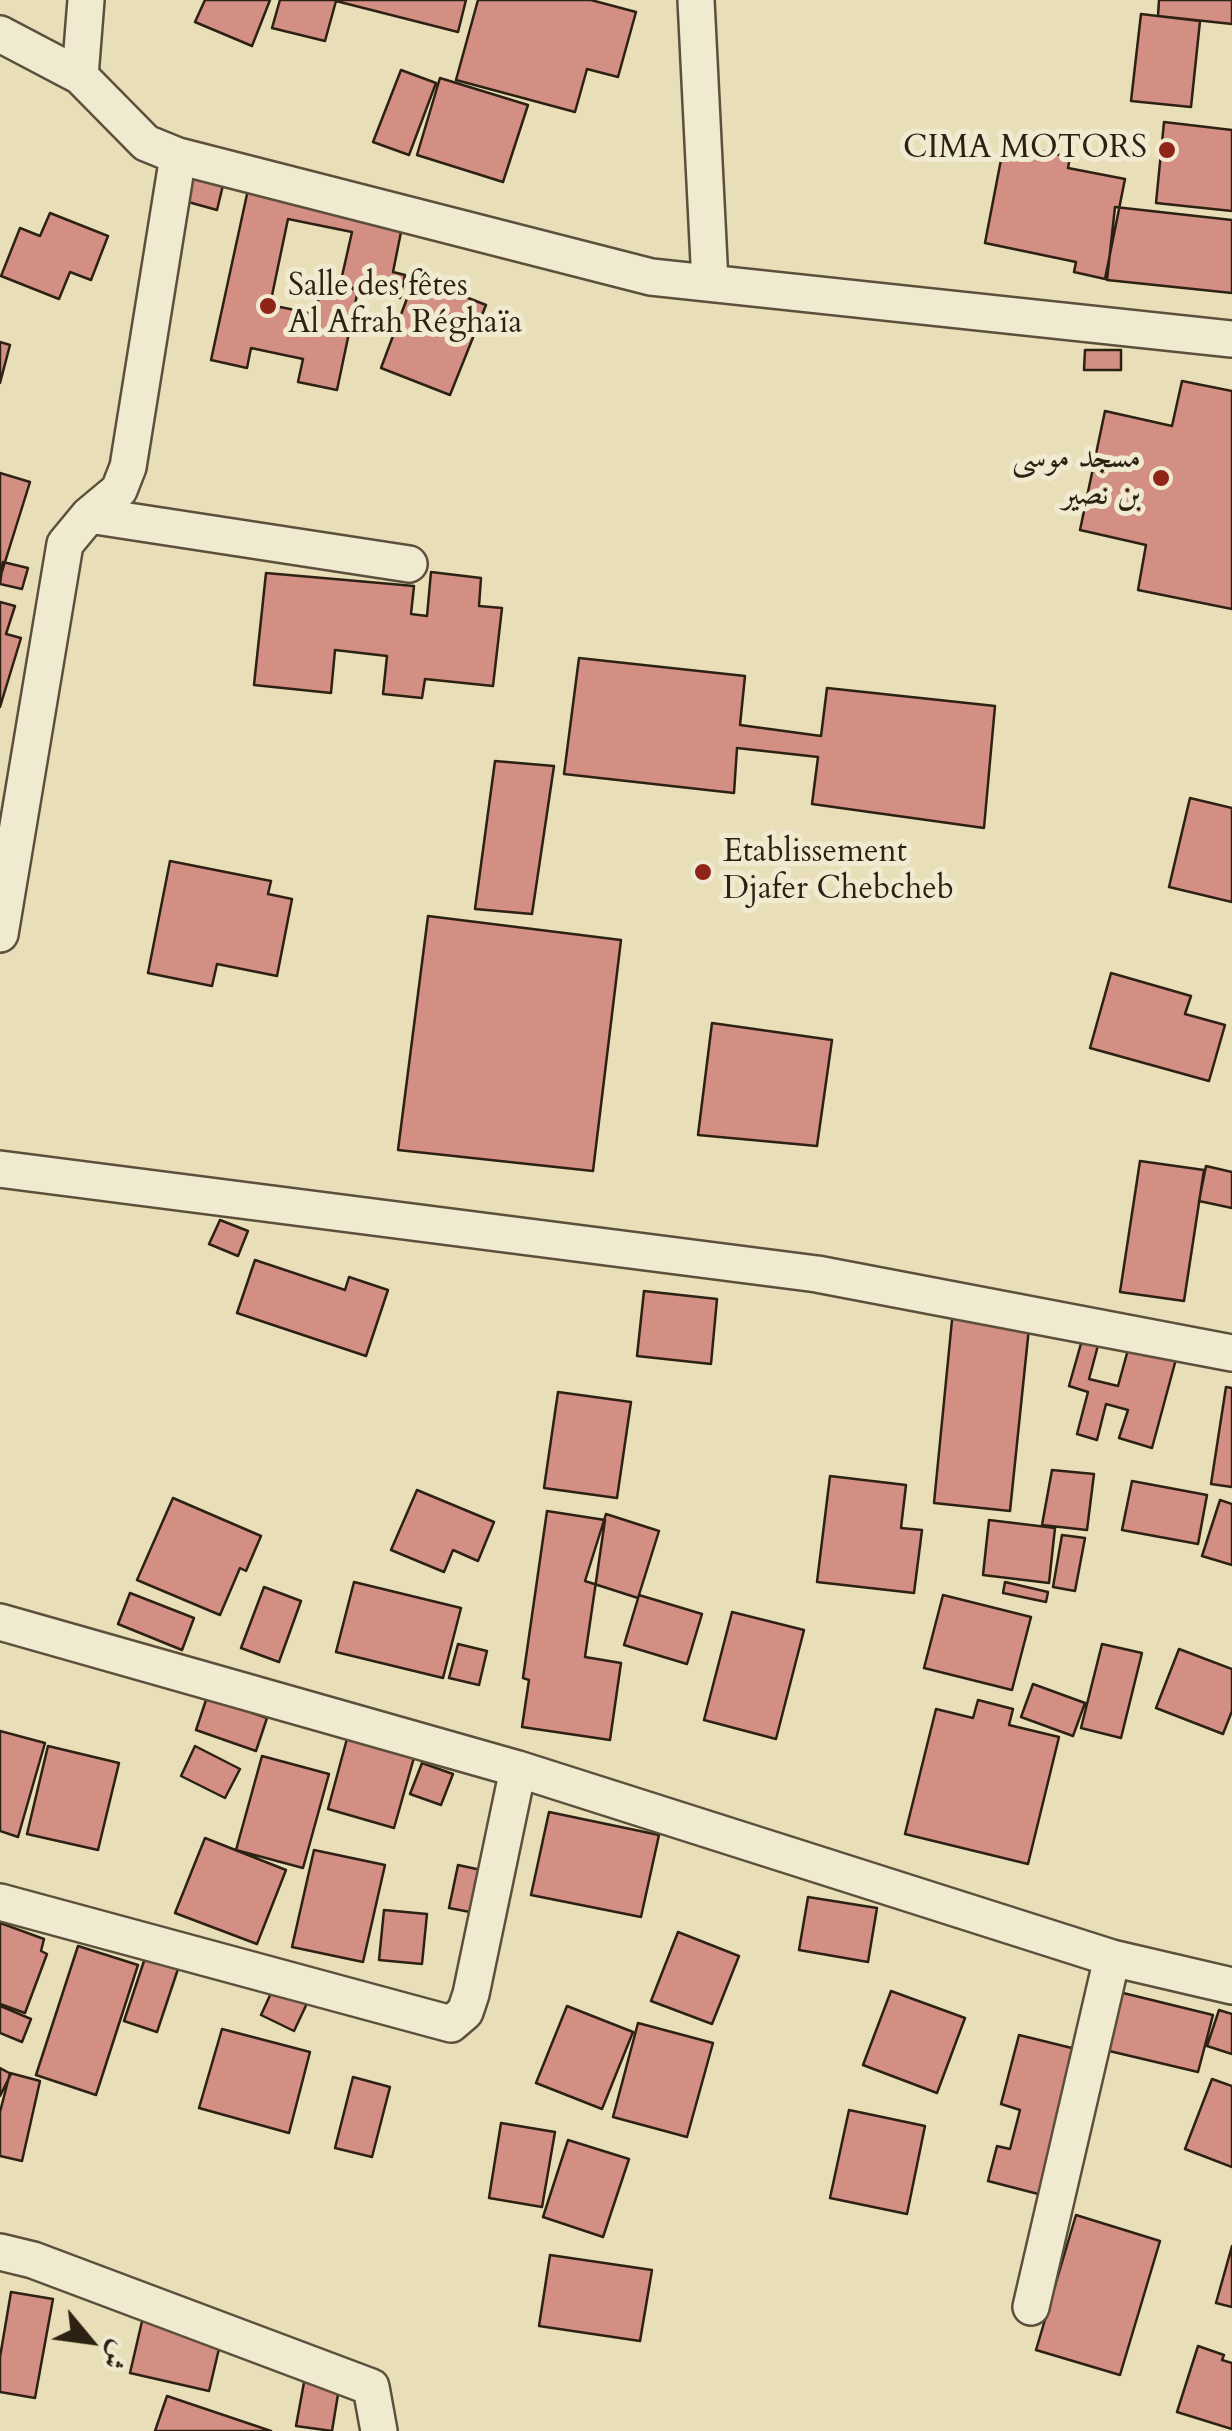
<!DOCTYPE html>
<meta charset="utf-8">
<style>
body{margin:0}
#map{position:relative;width:1232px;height:2431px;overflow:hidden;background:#e8deb8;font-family:Cardo,Amiri,serif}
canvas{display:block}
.north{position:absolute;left:40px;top:2291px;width:100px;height:100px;-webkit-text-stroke:8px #f0ead1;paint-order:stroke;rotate:119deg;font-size:28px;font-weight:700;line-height:40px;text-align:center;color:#2d2113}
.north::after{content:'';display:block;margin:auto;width:35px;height:45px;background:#2d2113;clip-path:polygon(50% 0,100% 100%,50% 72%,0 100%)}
</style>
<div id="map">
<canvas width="1232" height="2431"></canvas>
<div class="north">ش</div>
</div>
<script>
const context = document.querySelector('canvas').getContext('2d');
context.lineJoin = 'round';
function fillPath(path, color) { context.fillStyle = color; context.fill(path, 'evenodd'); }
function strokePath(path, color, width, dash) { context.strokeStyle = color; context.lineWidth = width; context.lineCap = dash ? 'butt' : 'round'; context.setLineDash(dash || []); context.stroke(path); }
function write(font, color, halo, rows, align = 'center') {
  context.font = font + ' Cardo,Amiri,serif'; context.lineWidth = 10; context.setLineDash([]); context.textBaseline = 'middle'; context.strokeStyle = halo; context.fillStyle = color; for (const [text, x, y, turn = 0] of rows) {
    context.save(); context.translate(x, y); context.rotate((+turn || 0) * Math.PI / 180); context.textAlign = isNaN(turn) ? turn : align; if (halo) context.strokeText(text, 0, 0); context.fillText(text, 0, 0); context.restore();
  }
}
const building = new Path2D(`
 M205 0H270L252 46 195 22Z
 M280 0H466L458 32 336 1 325 41 272 28Z
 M478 0H591L636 12 618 77 587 69 575 112 456 80Z
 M1159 0H1232V24L1158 16Z
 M1141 14 1200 21 1191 107 1131 101Z
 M401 70 436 83 409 155 373 142Z
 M440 78 528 105 503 182 417 155Z
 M1164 122 1232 130V211L1156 203Z
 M1004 144 1070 157 1068 168 1125 179 1105 279 1074 272 1076 262 985 243Z
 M188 172 224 181 217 210 181 200Z
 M249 185 404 217 393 272 405 275 400 298 340 285 352 232 288 219 270 305 315 314 322 283 358 290 337 390 298 382 303 359 251 348 247 368 211 360Z
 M1115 207 1232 220V293L1107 280Z
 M50 213 108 236 91 280 70 272 59 299 1 276 20 228 40 236Z
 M415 277 486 305 450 395 381 368Z
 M0 342 10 345 0 383Z
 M1085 350H1121V370H1084Z
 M1182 381 1232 391V609L1138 590 1146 545 1080 530 1105 411 1172 426Z
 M0 473 30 482 0 578Z
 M3 562 28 568 22 589 0 584Z
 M431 572 481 578 479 606 502 608 493 686 425 679 422 698 383 694 387 656 335 650 331 693 254 685 266 573 414 586 411 614 427 616Z
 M0 602 15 606 6 634 21 638 0 707Z
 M579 658 745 676 740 725 821 736 827 688 995 706 984 828 812 804 818 757 737 748 734 793 564 774Z
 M495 761 554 766 532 914 475 909Z
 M1190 798 1232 808V902L1169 887Z
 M170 861 271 881 268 894 292 899 277 976 217 964 212 986 148 973Z
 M428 916 621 940 593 1171 398 1150Z
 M1111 973 1191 996 1185 1014 1225 1025 1209 1081 1090 1048Z
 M712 1023 832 1040 817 1146 698 1135Z
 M1140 1161 1204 1170 1184 1301 1120 1292Z
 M1206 1166 1232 1172V1208L1199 1201Z
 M220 1220 248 1231 238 1256 209 1244Z
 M255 1260 345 1290 349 1277 388 1290 366 1356 237 1313Z
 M644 1291 717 1299 711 1364 637 1356Z
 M953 1310 1030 1318 1010 1511 934 1503Z
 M1084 1333 1100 1338 1089 1379 1118 1386 1132 1335 1179 1348 1152 1448 1119 1438 1128 1410 1106 1404 1097 1440 1077 1434 1088 1392 1069 1386Z
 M1226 1387 1232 1388V1487L1211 1484Z
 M558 1392 631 1402 617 1498 544 1488Z
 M1052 1470 1094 1474 1087 1530 1042 1525Z
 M830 1476 906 1485 901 1528 922 1530 914 1593 817 1582Z
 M1132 1481 1207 1495 1198 1544 1122 1530Z
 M417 1490 494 1522 478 1561 453 1550 444 1572 391 1550Z
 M173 1498 261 1536 246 1571 240 1568 220 1615 137 1580Z
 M1220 1500 1232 1504V1565L1202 1556Z
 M547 1511 605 1520 585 1657 621 1663 610 1740 522 1727 529 1680 523 1678Z
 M606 1514 659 1531 638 1598 585 1581Z
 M989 1520 1055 1528 1049 1583 983 1575Z
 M1062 1535 1085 1538 1075 1591 1053 1587Z
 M354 1582 461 1608 443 1678 336 1652Z
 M1005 1582 1048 1592 1046 1602 1003 1593Z
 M264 1587 301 1601 279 1662 241 1648Z
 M130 1593 194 1618 182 1650 118 1624Z
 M639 1595 702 1614 687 1664 624 1645Z
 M943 1595 1031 1617 1012 1690 924 1668Z
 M732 1612 804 1630 776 1739 704 1720Z
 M458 1644 487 1651 479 1685 449 1678Z
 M1102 1644 1142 1653 1121 1738 1081 1728Z
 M1179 1649 1232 1669V1711L1223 1734 1156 1708Z
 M1033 1684 1085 1703 1073 1736 1021 1717Z
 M207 1697 267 1718 256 1751 196 1730Z
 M978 1700 1013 1709 1009 1725 1059 1737 1028 1864 905 1834 936 1709 973 1718Z
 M0 1731 45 1743 18 1837 0 1831Z
 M348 1735 415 1754 394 1828 328 1809Z
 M48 1746 119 1763 98 1850 27 1834Z
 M195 1746 240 1769 225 1798 181 1776Z
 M262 1756 329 1774 303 1868 236 1850Z
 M422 1763 453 1774 441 1805 410 1794Z
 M549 1812 659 1835 641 1917 531 1895Z
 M205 1838 286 1870 257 1944 175 1913Z
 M314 1850 385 1865 363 1962 292 1947Z
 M458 1865 495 1873 486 1915 449 1908Z
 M808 1897 877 1908 868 1962 799 1950Z
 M384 1910 427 1914 422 1964 379 1960Z
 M0 1923 44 1939 41 1951 47 1954 25 2013 0 2004Z
 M678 1932 739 1956 712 2024 651 2001Z
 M78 1946 138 1965 96 2095 36 2075Z
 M146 1955 179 1966 157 2032 124 2021Z
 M277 1980 310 1997 294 2031 261 2015Z
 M891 1991 965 2018 937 2093 863 2065Z
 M1119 1992 1213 2015 1198 2072 1105 2050Z
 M0 2006 31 2019 22 2042 0 2033Z
 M567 2006 633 2032 602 2109 536 2083Z
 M1219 2010 1232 2014V2054L1207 2046Z
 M638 2023 713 2043 687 2137 613 2117Z
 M222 2029 310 2052 289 2133 199 2108Z
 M1019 2035 1084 2051 1046 2196 988 2181 997 2146 1010 2149 1020 2110 1001 2104Z
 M0 2068 11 2074 0 2096Z
 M10 2073 40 2081 22 2161 0 2156V2112Z
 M353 2077 390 2087 372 2157 335 2148Z
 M1212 2079 1232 2086V2167L1185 2149Z
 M849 2110 925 2126 907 2214 830 2198Z
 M501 2123 555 2132 542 2207 489 2198Z
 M568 2140 629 2159 603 2237 543 2217Z
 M1076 2215 1160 2241 1120 2375 1036 2350Z
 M1232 2246V2307L1216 2303Z
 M550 2255 652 2270 640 2341 539 2326Z
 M11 2292 53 2299 35 2398 0 2392V2357Z
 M143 2317 222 2336 209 2391 130 2373Z
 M1198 2346 1224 2355 1222 2360 1232 2363V2429L1177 2412Z
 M305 2377 340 2382 332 2431 296 2426Z
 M167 2396 271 2431H155Z`);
const street = new Path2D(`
 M696 0 710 283
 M0 34 80 76 146 143 178 156 651 277 1232 339
 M80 76 86 0
 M89 515 409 564
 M0 934 65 544 89 515 119 490 128 467 178 156
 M0 1169 817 1274 1232 1353
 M0 1622 518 1769 1112 1958 1232 1986
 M0 1902 451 2024 465 2012 471 1994 518 1769
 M0 2252 33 2260 371 2387 379 2431
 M1031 2307 1112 1958`);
const markers = [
 [1167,150,10,"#8f2418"],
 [268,306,10,"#8f2418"],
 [1161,478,10,"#8f2418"],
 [703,872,10,"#8f2418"]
];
const poiNames = [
 ["CIMA MOTORS",1147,150],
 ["Salle des fêtes",288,288,"left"],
 ["Al Afrah Réghaïa",288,325,"left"],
 ["مسجد موسى",1141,460],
 ["بن نصير",1141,497],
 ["Etablissement",723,854,"left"],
 ["Djafer Chebcheb",723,891,"left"]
];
fillPath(building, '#d38f83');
strokePath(building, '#2d2113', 2.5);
strokePath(street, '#5c503c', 40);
strokePath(street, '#f0ead1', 35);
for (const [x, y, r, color] of markers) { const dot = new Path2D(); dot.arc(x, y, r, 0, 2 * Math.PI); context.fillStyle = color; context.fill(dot); strokePath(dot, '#f0ead1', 4); }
write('32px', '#2d2113', '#f0ead1', poiNames, 'right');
</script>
